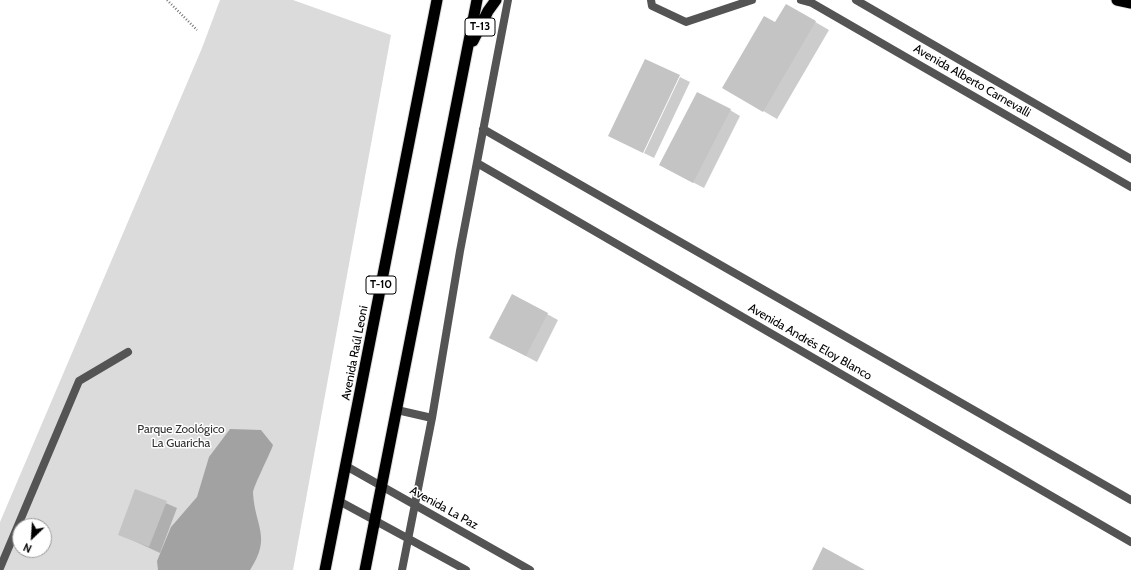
<!DOCTYPE html>
<meta charset="utf-8">
<style>
body{margin:0}
#map{position:relative;width:1131px;height:570px;overflow:hidden;background:#fff;font-family:Cabin,sans-serif}
canvas{display:block}
.north{position:absolute;left:12px;top:518px;width:40px;height:40px;box-sizing:border-box;background:#fff;border:1px solid #999;border-radius:50%;rotate:205deg;font-size:11px;font-weight:700;line-height:16px;text-align:center;color:#000}
.north::after{content:'';display:block;margin:auto;width:14px;height:18px;background:#000;clip-path:polygon(50% 0,100% 100%,50% 72%,0 100%)}
</style>
<div id="map">
<canvas width="1131" height="570"></canvas>
<div class="north">N</div>
</div>
<script>
const context = document.querySelector('canvas').getContext('2d');
context.lineJoin = 'round';
function fillPath(path, color) { context.fillStyle = color; context.fill(path, 'evenodd'); }
function strokePath(path, color, width, dash) { context.strokeStyle = color; context.lineWidth = width; context.lineCap = dash ? 'butt' : 'round'; context.setLineDash(dash || []); context.stroke(path); }
function write(font, color, halo, rows, align = 'center') {
  context.font = font + ' Cabin,sans-serif'; context.lineWidth = 3; context.setLineDash([]); context.textBaseline = 'middle'; context.strokeStyle = halo; context.fillStyle = color; for (const [text, x, y, turn = 0] of rows) {
    context.save(); context.translate(x, y); context.rotate((+turn || 0) * Math.PI / 180); context.textAlign = isNaN(turn) ? turn : align; if (halo) context.strokeText(text, 0, 0); context.fillText(text, 0, 0); context.restore();
  }
}
const green = new Path2D(`
 M220 0H293L391 35 293 570H0V522L202 48ZM20 526H44V550H20Z`);
const water = new Path2D(`
 M230 429 261 430 273 445C270 454 253 487 253 493 255 527 272 537 250 570H158L157 561 171 527 197 497 209 457Z`);
const shadow = new Path2D(`
 M786 5 829 30 777 119 724 88 776 24Z
 M680 77 690 82 654 158 644 153Z
 M730 110 740 116 704 188 671 171Z
 M512 295 558 320 537 362 501 343Z
 M136 490 177 508 160 553 119 534Z`);
const building = new Path2D(`
 M786 4 816 21 763 112 722 88 764 16 775 22Z
 M645 59 680 75 643 153 608 136Z
 M697 92 731 109 693 183 659 165Z
 M512 294 548 313 526 356 489 338Z
 M135 489 167 501 149 547 118 535Z
 M823 547 865 570H812Z`);
const path = new Path2D(`
 M167 0 197 30`);
const service = new Path2D(`
 M0 568 79 381 128 352`);
const minor = new Path2D(`
 M651 0 652 6 686 22 752 0
 M801 0 812 3 1131 187
 M856 0 1131 159
 M483 129 1131 500
 M477 163 1131 542
 M397 410 432 418
 M346 466 530 570
 M339 501 466 570
 M402 570 432 418 460 251 508 0`);
const trunk = new Path2D(`
 M1117 0 1131 3
 M473 41 488 11 496 0
 M325 570 437 0
 M365 570 477 0`);
const shields = [
 [480,27,30],
 [381,285,30]
];
const shieldNames = [
 ["T-13",480,27],
 ["T-10",381,285]
];
const streetNames = [
 ["Avenida Alberto Carnevalli",972,81,30],
 ["Avenida Andrés Eloy Blanco",810,342,30],
 ["Avenida Raúl Leoni",355,353,-79],
 ["Avenida La Paz",444,508,29]
];
const parkNames = [
 ["Parque Zoológico",181,429],
 ["La Guaricha",181,443]
];
fillPath(green, '#dbdbdb');
fillPath(water, '#a2a2a2');
fillPath(shadow, '#0003');
fillPath(building, '#c4c4c4');
strokePath(trunk, '#dbdbdb', 13);
strokePath(path, '#767676', 2.5, [1, 2]);
strokePath(service, '#545454', 8);
strokePath(minor, '#545454', 8);
strokePath(trunk, '#000', 11);
for (const [x, y, w] of shields) { const box = new Path2D(); box.roundRect(x - w / 2, y - 9, w, 18, 3); context.fillStyle = '#fff'; context.fill(box); strokePath(box, '#000', 1); }
write('bold 11px', '#000', null, shieldNames);
write('12px', '#000', '#fff', streetNames);
write('12px', '#323232', '#fff', parkNames);
</script>
